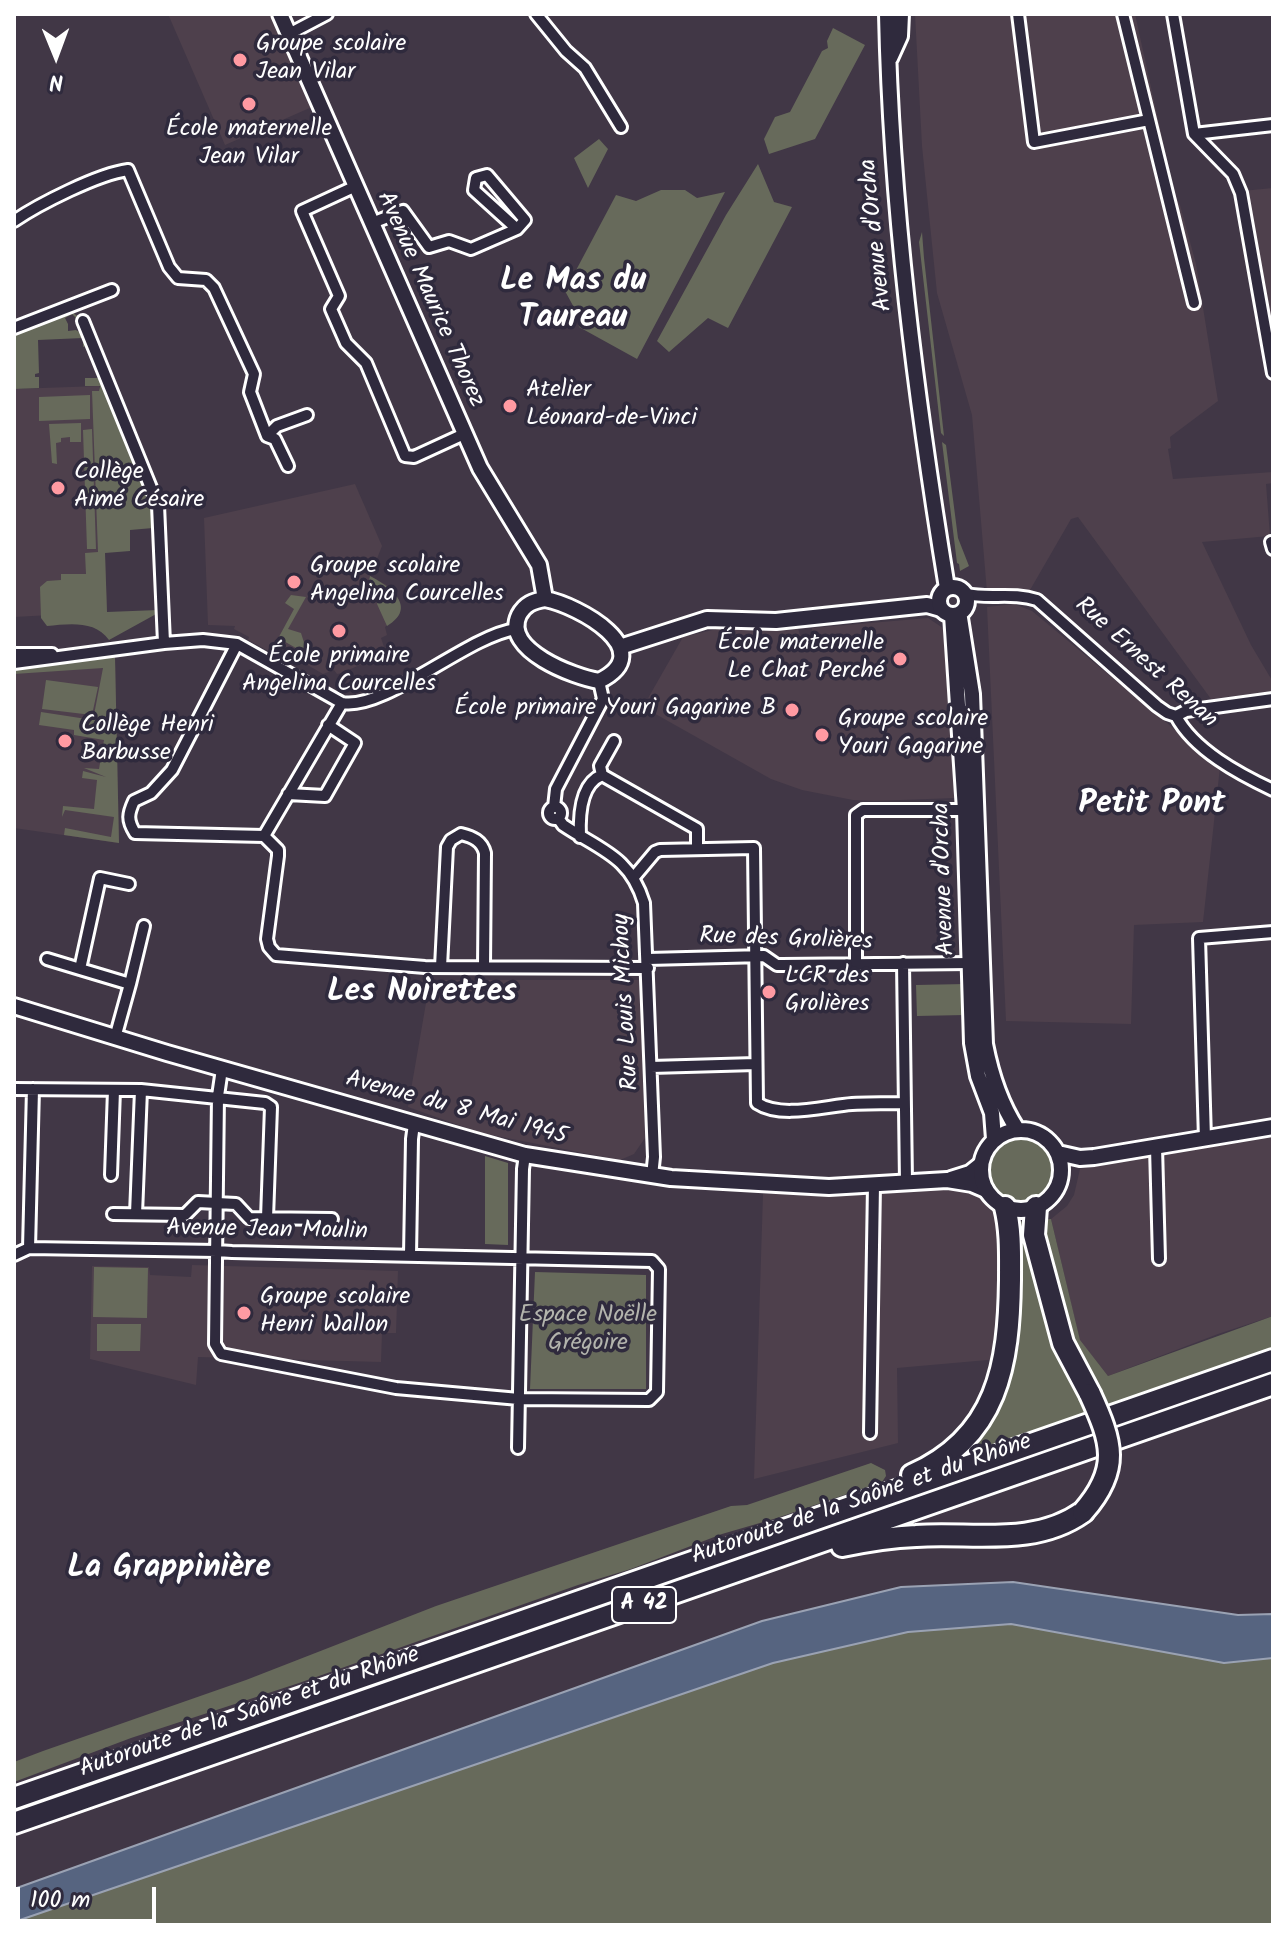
<!DOCTYPE html>
<meta charset="utf-8">
<style>
body{margin:0}
#map{position:relative;width:1287px;height:1939px;overflow:hidden;background:#413746;font-family:Kalam,sans-serif}
canvas{display:block}
.frame{position:absolute;inset:0;border:16px solid #fff;pointer-events:none}
.north{position:absolute;left:16px;top:16px;width:80px;height:80px;-webkit-text-stroke:6px #2f2a3d;paint-order:stroke;rotate:179deg;font-size:22px;font-weight:700;line-height:32px;text-align:center;color:#fff}
.north::after{content:'';display:block;margin:auto;width:28px;height:36px;background:#fff;clip-path:polygon(50% 0,100% 100%,50% 72%,0 100%)}
.scale{position:absolute;left:16px;top:1887px;width:140px;height:36px;box-sizing:border-box;border:4px solid #fff;border-top:0;padding-left:10px;font-size:24px;line-height:28px;white-space:nowrap;color:#fff;-webkit-text-stroke:6px #2f2a3d;paint-order:stroke}
</style>
<div id="map">
<canvas width="1287" height="1939"></canvas>
<div class="frame"></div>
<div class="north">N</div>
<div class="scale">100 m</div>
</div>
<script>
const context = document.querySelector('canvas').getContext('2d');
context.lineJoin = 'round';
function fillPath(path, color) { context.fillStyle = color; context.fill(path, 'evenodd'); }
function strokePath(path, color, width, dash) { context.strokeStyle = color; context.lineWidth = width; context.lineCap = dash ? 'butt' : 'round'; context.setLineDash(dash || []); context.stroke(path); }
function write(font, color, halo, rows, align = 'center') {
  context.font = font + ' Kalam,sans-serif'; context.lineWidth = 7; context.setLineDash([]); context.textBaseline = 'middle'; context.strokeStyle = halo; context.fillStyle = color; for (const [text, x, y, turn = 0] of rows) {
    context.save(); context.translate(x, y); context.rotate((+turn || 0) * Math.PI / 180); context.textAlign = isNaN(turn) ? turn : align; if (halo) context.strokeText(text, 0, 0); context.fillText(text, 0, 0); context.restore();
  }
}
const built = new Path2D(`
 M168 14H272L312 107 225 145Z
 M915 14H1135L1175 197 1180 205 1196 264 1218 401 1170 437 1171 448 1168 449 1173 479 1273 472V483L1266 484 1270 536 1202 542 1251 645 1273 682V691L1211 699 1078 517 1071 519 1030 590 987 592 972 415 937 293 922 146Z
 M1273 188V371L1242 191Z
 M99 386 107 612 14 617V389Z
 M355 484 382 546 370 576 392 588 399 600 397 617 385 627 387 635 381 638 385 650 374 654 375 658 342 673 337 674 334 670 323 674 278 648 274 654 248 640 249 637 234 629 235 626 208 625 204 518Z
 M1014 604 1032 611 1220 767 1203 922 1134 925 1131 1024 1006 1021 987 607Z
 M928 618 943 628 955 798 874 801 853 800 802 790 771 779 643 707 683 637 721 628H798L800 635 805 636 806 648H813L812 628Z
 M115 657 119 843 14 828V668Z
 M430 980H639L645 1138 634 1154 620 1160 481 1133 408 1107Z
 M1273 1136V1316L1218 1334 1108 1376 1080 1341 1051 1219 1067 1206 1074 1195 1080 1169Z
 M967 1186 1004 1222 999 1359 897 1368 898 1443 754 1479 763 1194H820Z
 M192 1265 398 1271 396 1333H382L381 1362 198 1357 196 1385 90 1359 92 1266 149 1267 150 1275 191 1277Z`);
const green = new Path2D(`
 M833 28 865 45 815 139 769 154 764 139 775 117 790 112 822 51 828 48 827 41Z
 M599 139 608 149 588 188 574 158Z
 M758 164 774 202 792 207 728 328 708 318 669 352 657 341 726 215Z
 M661 190H685L697 198 725 192 637 359 579 327 577 313 565 291 616 195 636 201Z
 M922 232 924 258 944 436 941 433 919 242Z
 M72 312 80 318 77 319 72 314 65 318 68 324V331L76 330 84 335 88 345 83 347V338L38 340 39 373 35 374V377H39V388L14 389V334Z
 M85 378H102C122 425 152 476 153 528L130 530V551L105 553 107 612 158 610V613L109 640C95 620 69 624 47 626L41 618 40 587 47 581 61 580V574H86L85 553 98 552 92 391H99L100 386H85Z
 M90 395V419L39 421V397Z
 M81 423V442H70V437L61 438V442L56 443 57 464 52 463 49 424Z
 M92 429 96 549H87L83 430Z
 M942 442 946 445 958 538 969 566 960 571 959 564 957 563Z
 M370 576C389 586 419 607 387 626L377 604 381 593 368 586Z
 M291 595 306 597 288 629 301 633 308 655 282 640 277 648 274 646 294 609 285 603Z
 M115 657 119 843 64 835 65 828 111 837 114 817 65 810 62 817 63 806 94 809 97 780 82 778 83 771 106 777 84 768 99 769 104 740 74 735V730L39 725 41 712 93 720 103 668 14 674V668Z
 M46 680 98 687 92 715 42 709Z
 M965 984V1015L917 1016 916 985Z
 M989 1170a32 32 0 1 1 64 0a32 32 0 1 1-64 0Z
 M485 1156 508 1163V1245L485 1244Z
 M1051 1219 1080 1340 1108 1376 1273 1316V1350L959 1459 957 1453 1003 1391 1019 1346 1023 1251 1015 1222Z
 M94 1267 148 1268 147 1318 93 1317Z
 M535 1272 646 1275V1389H530Z
 M97 1324H141L140 1351H97Z
 M871 1463 885 1470 886 1476 882 1482 777 1518 722 1534 631 1569 578 1585 299 1683 131 1738 14 1782V1762L43 1751 246 1680 436 1606 731 1506 747 1505Z
 M1011 1624 1224 1663 1273 1658V1925H14V1922L773 1663 908 1632Z`);
const water = new Path2D(`
 M1013 1582 1238 1615 1273 1614V1658L1224 1663 1011 1624 908 1632 773 1663 14 1922V1889L762 1621 901 1587Z`);
const minor = new Path2D(`
 M536 14 566 51 585 68 621 127
 M1018 14 1034 142 1149 120
 M1123 14 1194 303
 M1173 14 1194 134
 M289 34 327 14
 M1194 134 1233 174 1241 193 1273 373
 M1194 134 1273 125
 M356 186 302 211 339 296 331 309 346 343 366 363 405 456 414 457 464 434
 M14 221C39 204 98 174 128 170L169 267 178 278 206 280 214 288 254 374 250 392 267 436 275 439 288 466
 M372 223 403 211 429 247 449 241 471 249 517 229 525 220 487 175 476 178 474 190 517 229
 M83 321 158 505 164 643
 M14 328 112 290
 M267 436 277 426 307 415
 M1271 542 1273 549
 M966 594C990 599 1013 592 1037 600L1157 706 1167 713 1176 716C1194 750 1239 774 1273 790
 M237 644 172 770 151 793 134 801C128 814 127 820 135 833L264 836 278 850V856L267 939 269 947 276 955 425 967 648 968
 M14 654H52
 M14 663 164 643 203 640 237 644 342 703C385 711 467 636 516 629
 M1176 716 1186 711 1273 699
 M602 775 600 766 614 741
 M288 794 325 796 355 743 328 725
 M554 807 556 789 603 699 599 681
 M549 813a6 6 0 1 1 12 0a6 6 0 1 1-12 0Z
 M558 818 563 825C600 850 630 856 644 903L654 1157 652 1176
 M264 836 342 703
 M580 837C579 816 580 784 602 775L697 829V849
 M634 877 655 852 660 850 754 848 757 1103C781 1119 825 1106 852 1104 870 1103 887 1103 904 1103
 M47 959 80 969
 M648 959 764 956 777 965H782L971 963
 M903 963 906 1182
 M856 965V815L863 810H965
 M441 967 447 847 451 840 461 834C473 837 482 841 485 853L484 967
 M130 984 144 926
 M115 1038 130 984 80 969 100 878 129 884
 M651 1067 756 1064
 M14 1089 141 1090 265 1103 271 1107 267 1218
 M1205 1139 1199 938 1273 932
 M1156 1147 1159 1259
 M111 1175 114 1090
 M113 1214 185 1215 198 1202 236 1204 249 1218 332 1219
 M136 1214 141 1090
 M29 1248 33 1089
 M14 1255 29 1248 217 1251 232 1252 652 1261 659 1269 657 1392 649 1400 519 1399 396 1388 221 1354 215 1344 218 1096 222 1069
 M410 1255 412 1139 414 1124
 M870 1433 874 1185
 M518 1448 523 1169 525 1155`);
const tertiary = new Path2D(`
 M280 14 480 468 539 565 545 599
 M545 599C578 605 661 651 599 681 574 677 502 650 519 615 525 604 533 601 545 599Z
 M620 647 707 619 776 621 927 605 941 609
 M14 1006 167 1053 525 1155 671 1178 829 1187 947 1180 972 1184 986 1190
 M951 1179 970 1173 980 1165`);
const secondary = new Path2D(`
 M887 14C891 207 916 398 947 588
 M890 58 900 36 901 14
 M939 601a14 14 0 1 1 28 0a14 14 0 1 1-28 0Z
 M952 615 965 810 972 1043 978 1076 992 1113 994 1139
 M960 618 972 694 985 1044C991 1075 1000 1103 1017 1129
 M981 1170a40 40 0 1 1 80 0a40 40 0 1 1-80 0Z
 M1058 1153 1080 1158 1094 1157 1273 1127`);
const motorway = new Path2D(`
 M1036 1207 1034 1235 1063 1343 1090 1394
 M912 1475C998 1437 1009 1364 1010 1280 1010 1255 1011 1231 1005 1207
 M842 1546C866 1541 891 1537 916 1536 972 1532 1034 1547 1083 1512
 M14 1798 1273 1360
 M14 1823 1273 1384`);
const motorwayBridge = new Path2D(`
 M1083 1512C1121 1469 1112 1442 1090 1394`);
const markers = [
 [240,60,8,"#ff9aa2"],
 [249,104,8,"#ff9aa2"],
 [510,406,8,"#ff9aa2"],
 [58,488,8,"#ff9aa2"],
 [294,582,8,"#ff9aa2"],
 [339,631,8,"#ff9aa2"],
 [900,659,8,"#ff9aa2"],
 [792,710,8,"#ff9aa2"],
 [822,735,8,"#ff9aa2"],
 [65,741,8,"#ff9aa2"],
 [769,992,8,"#ff9aa2"],
 [244,1313,8,"#ff9aa2"]
];
const shields = [
 [644,1605,64]
];
const shieldNames = [
 ["A 42",644,1605]
];
const poiNames = [
 ["Groupe scolaire",256,46],
 ["Jean Vilar",256,74],
 ["École maternelle",249,131,"center"],
 ["Jean Vilar",249,159,"center"],
 ["Atelier",526,392],
 ["Léonard-de-Vinci",526,420],
 ["Collège",74,474],
 ["Aimé Césaire",74,502],
 ["Groupe scolaire",310,568],
 ["Angelina Courcelles",310,596],
 ["École maternelle",884,645,"right"],
 ["Le Chat Perché",884,673,"right"],
 ["École primaire",339,658,"center"],
 ["Angelina Courcelles",339,686,"center"],
 ["École primaire Youri Gagarine B",776,710,"right"],
 ["Groupe scolaire",838,721],
 ["Youri Gagarine",838,749],
 ["Collège Henri",81,727],
 ["Barbusse",81,755],
 ["LCR des",785,978],
 ["Grolières",785,1006],
 ["Groupe scolaire",260,1299],
 ["Henri Wallon",260,1327]
];
const streetNames = [
 ["Avenue d'Orcha",878,235,-96],
 ["Avenue Maurice Thorez",429,300,66],
 ["Rue Ernest Renan",1145,664,42],
 ["Avenue d'Orcha",946,879,-92],
 ["Rue des Grolières",786,941,2],
 ["Rue Louis Michoy",628,1002,-93],
 ["Avenue du 8 Mai 1945",456,1110,15],
 ["Avenue Jean Moulin",267,1232,1],
 ["Autoroute de la Saône et du Rhône",862,1501,-19],
 ["Autoroute de la Saône et du Rhône",250,1714,-19]
];
const parkNames = [
 ["Espace Noëlle",588,1317],
 ["Grégoire",588,1345]
];
const districtNames = [
 ["Le Mas du",573,284],
 ["Taureau",573,321],
 ["Petit Pont",1152,807],
 ["Les Noirettes",422,995],
 ["La Grappinière",169,1571]
];
fillPath(built, '#4e404c');
fillPath(green, '#676a5b');
fillPath(water, '#566480');
strokePath(water, '#9aa2b3', 2);
strokePath(minor, '#fff', 16);
strokePath(tertiary, '#fff', 20);
strokePath(secondary, '#fff', 20);
strokePath(motorway, '#fff', 26);
strokePath(minor, '#2f2a3d', 10);
strokePath(tertiary, '#2f2a3d', 14);
strokePath(secondary, '#2f2a3d', 14);
strokePath(motorway, '#2f2a3d', 20);
strokePath(motorwayBridge, '#fff', 26, []);
strokePath(motorwayBridge, '#2f2a3d', 20);
for (const [x, y, r, color] of markers) { const dot = new Path2D(); dot.arc(x, y, r, 0, 2 * Math.PI); context.fillStyle = color; context.fill(dot); strokePath(dot, '#2f2a3d', 3); }
for (const [x, y, w] of shields) { const box = new Path2D(); box.roundRect(x - w / 2, y - 18, w, 36, 6); context.fillStyle = '#2f2a3d'; context.fill(box); strokePath(box, '#fff', 2); }
write('bold 22px', '#fff', null, shieldNames);
write('24px', '#fff', '#2f2a3d', poiNames, 'left');
write('24px', '#fff', '#2f2a3d', streetNames);
write('24px', '#b3b4ad', '#2f2a3d', parkNames);
write('bold 32px', '#fff', '#2f2a3d', districtNames);
</script>
